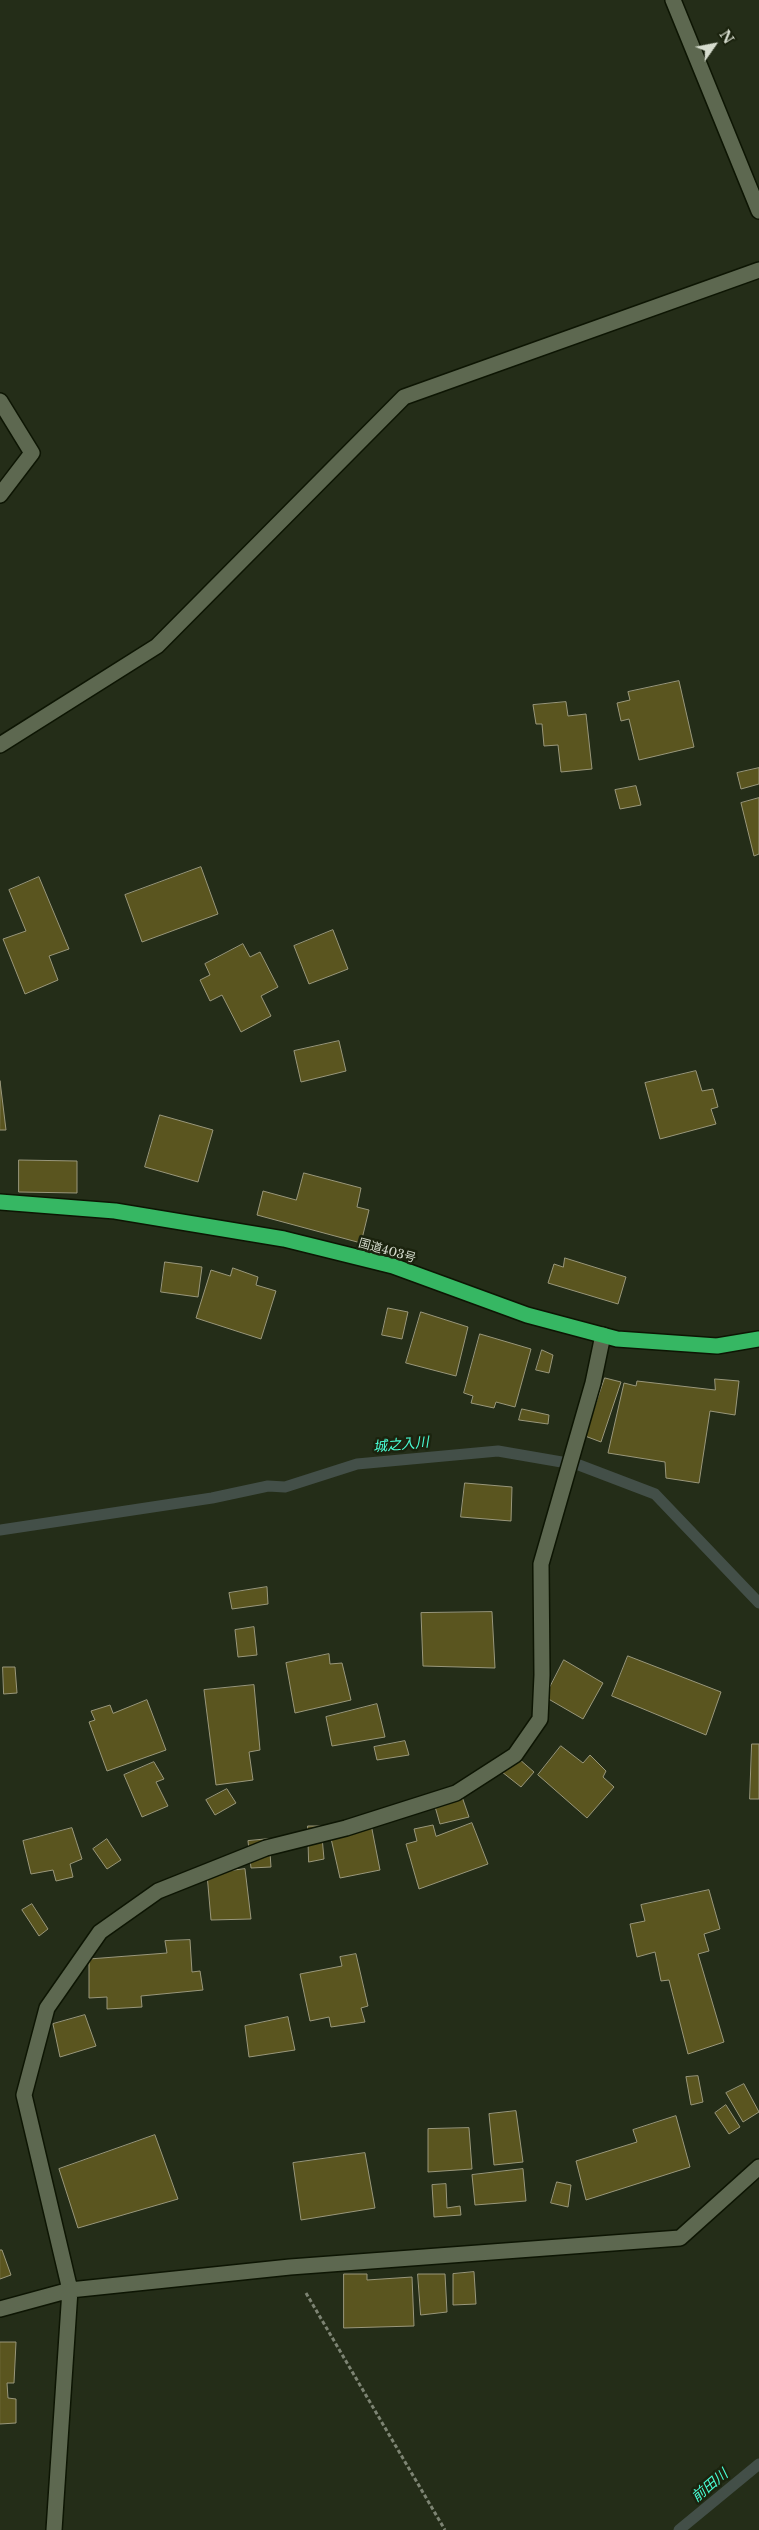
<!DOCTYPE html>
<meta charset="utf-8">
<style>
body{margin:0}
#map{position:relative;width:759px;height:2530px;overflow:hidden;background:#242d18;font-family:"Libre Baskerville",serif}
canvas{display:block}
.north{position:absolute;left:689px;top:20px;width:50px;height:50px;-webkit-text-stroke:4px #1b230e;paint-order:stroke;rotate:57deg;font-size:14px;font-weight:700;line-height:20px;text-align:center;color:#d6dcce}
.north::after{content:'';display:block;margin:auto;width:18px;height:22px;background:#d6dcce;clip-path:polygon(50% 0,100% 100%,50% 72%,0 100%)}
</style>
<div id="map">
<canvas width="759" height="2530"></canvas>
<div class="north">N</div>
</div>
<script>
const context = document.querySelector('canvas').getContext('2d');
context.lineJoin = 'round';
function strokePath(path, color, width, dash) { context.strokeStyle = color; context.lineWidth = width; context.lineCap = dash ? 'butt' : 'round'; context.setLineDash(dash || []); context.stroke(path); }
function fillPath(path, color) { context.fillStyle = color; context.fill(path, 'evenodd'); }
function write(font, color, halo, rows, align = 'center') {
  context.font = font + ' "Libre Baskerville","Noto Sans JP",serif'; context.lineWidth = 5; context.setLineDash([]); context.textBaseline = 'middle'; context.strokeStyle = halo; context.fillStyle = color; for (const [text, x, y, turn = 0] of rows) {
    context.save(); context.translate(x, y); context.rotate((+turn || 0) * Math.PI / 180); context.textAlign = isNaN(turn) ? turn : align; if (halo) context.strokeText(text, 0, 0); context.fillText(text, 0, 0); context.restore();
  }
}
const stream = new Path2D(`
 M0 1530 212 1498 268 1486 285 1487 357 1464 498 1451 579 1465 655 1494 759 1603
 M679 2530 759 2464`);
const building = new Path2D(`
 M679 681 694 747 639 760 629 719 621 721 617 703 630 700 628 692Z
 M566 702 568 716 586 714 592 769 561 772 558 745 544 746 542 724H536L533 705Z
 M759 768V784L741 789 737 773Z
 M636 786 641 805 620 809 615 790Z
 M759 798V854L754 856 741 803Z
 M201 867 218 914 142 942 125 895Z
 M39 877 69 949 49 956 58 980 25 994 3 939 26 931 9 890Z
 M333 930 348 969 309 984 294 946Z
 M243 944 250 957 260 952 278 987 261 996 271 1016 241 1032 222 995 210 1001 200 980 210 975 205 964Z
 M339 1041 346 1071 301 1082 294 1051Z
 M696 1071 702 1091 713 1089 718 1107 711 1109 716 1124 660 1139 645 1083Z
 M0 1081 6 1130H0Z
 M160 1115 213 1130 198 1182 145 1167Z
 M19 1160 77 1161V1193L19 1192Z
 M304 1173 361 1188 357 1207 369 1210 361 1243 257 1215 263 1191 296 1200Z
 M565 1258 626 1277 618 1304 548 1283 554 1264 563 1267Z
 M165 1262 202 1267 198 1297 161 1292Z
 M233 1268 258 1277 256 1285 276 1291 261 1339 196 1318 211 1270 230 1276Z
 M388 1308 408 1312 402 1339 382 1335Z
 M421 1312 468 1327 456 1376 406 1363Z
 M480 1334 531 1349 515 1407 496 1402 494 1408 471 1403 473 1396 464 1393Z
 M542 1350 553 1355 549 1373 536 1370Z
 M605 1378 621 1382 601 1442 585 1436Z
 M715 1379 739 1381 735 1415 710 1411 699 1483 666 1478 665 1462 608 1453 624 1383 636 1386 637 1381 715 1390Z
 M522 1409 549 1415 548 1424 519 1420Z
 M465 1483 512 1487 511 1521 461 1517Z
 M267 1587 268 1604 232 1609 229 1593Z
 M492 1612 495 1668 423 1666 421 1613Z
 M254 1627 257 1655 238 1657 235 1630Z
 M329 1654 330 1664 342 1663 351 1700 295 1713 286 1663Z
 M628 1656 721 1692 706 1735 612 1696Z
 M564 1660 603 1683 583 1719 545 1697Z
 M3 1667H15L17 1693 4 1694Z
 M254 1685 260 1750 249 1752 253 1780 216 1785 204 1690Z
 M147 1700 166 1750 107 1771 89 1722 95 1720 91 1711 110 1705 113 1713Z
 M377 1704 385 1737 332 1746 326 1717Z
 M405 1741 409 1755 377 1760 374 1747Z
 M752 1744H759V1799H750Z
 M561 1746 583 1763 590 1755 606 1771 603 1777 614 1787 587 1818 538 1775Z
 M511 1752 534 1772 521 1787 497 1768Z
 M154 1762 164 1779 156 1782 168 1806 142 1817 124 1775Z
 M459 1788 469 1817 440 1824 432 1796Z
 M227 1789 236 1803 215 1815 206 1800Z
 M369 1814 380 1870 340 1878 330 1834Z
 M472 1823 488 1864 419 1889 406 1844 417 1841 414 1829 433 1825 436 1836Z
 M308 1826H321L324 1859 309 1862Z
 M72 1828 82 1859 70 1864 73 1877 56 1881 53 1870 31 1874 23 1841Z
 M107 1839 121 1860 107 1869 93 1849Z
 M269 1839 271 1867 251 1868 248 1841Z
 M245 1869 251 1919 211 1920 207 1874Z
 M709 1890 720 1929 704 1934 709 1951 698 1954 724 2042 688 2054 669 1980 661 1981 655 1952 637 1957 630 1924 645 1921 641 1905Z
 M32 1904 48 1929 39 1936 22 1910Z
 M190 1940 192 1972 200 1971 203 1990 141 1996 142 2007 107 2009V1997L89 1998V1959L167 1953 165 1941Z
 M356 1954 368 2006 361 2008 365 2022 331 2027 329 2017 310 2021 300 1974 342 1966 340 1957Z
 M85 2015 96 2046 60 2057 53 2024Z
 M288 2017 295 2050 249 2057 245 2026Z
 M698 2076 703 2102 691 2105 686 2077Z
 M744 2084 759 2112 743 2122 726 2093Z
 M726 2105 740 2127 729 2134 715 2113Z
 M516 2111 523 2162 494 2165 489 2114Z
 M676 2116 690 2167 586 2200 576 2161 637 2142 633 2130Z
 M469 2128 472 2169 428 2172V2129Z
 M155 2135 178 2199 78 2228 59 2169Z
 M365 2153 375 2208 301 2220 293 2163Z
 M523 2169 526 2201 475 2205 472 2175Z
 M557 2182 571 2185 568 2207 551 2203Z
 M446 2184 447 2208 460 2206 461 2215 434 2217 432 2185Z
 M0 2250H2L11 2275 0 2279Z
 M474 2272 476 2304 453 2305V2274Z
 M344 2274H367V2280L412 2277 414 2326 344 2328Z
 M418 2274H445L447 2312 421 2315Z
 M0 2342H16L14 2383H7L8 2398 16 2399V2423L0 2424Z`);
const path = new Path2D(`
 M306 2293 445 2530`);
const minor = new Path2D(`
 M673 0 759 211
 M0 401 32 453 0 495
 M0 745 157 646 404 397 759 270
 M0 2309 70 2290 290 2267 680 2238 759 2167
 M54 2530 70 2290 24 2095 47 2008 100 1932 158 1891 266 1848 346 1828 456 1793 515 1755 540 1719 542 1675 541 1564 593 1383 603 1335`);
const highway = new Path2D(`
 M0 1202 115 1211 284 1239 393 1266 527 1315 617 1339 717 1346 759 1339`);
const streetNames = [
 ["国道403号",387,1251,16]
];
const waterNames = [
 ["城之入川",401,1445,-5],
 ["前田川",710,2486,-40]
];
strokePath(stream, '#434f48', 11);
fillPath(building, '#5a551f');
strokePath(building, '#99977b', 1);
strokePath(minor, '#0d1503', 18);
strokePath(highway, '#0d1503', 18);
strokePath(path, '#7d8473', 3, [4, 2.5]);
strokePath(minor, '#5d6850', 15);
strokePath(highway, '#36b763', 15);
write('12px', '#d6dcce', '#1b230e', streetNames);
write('italic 14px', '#49fed6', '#1b230e', waterNames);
</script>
